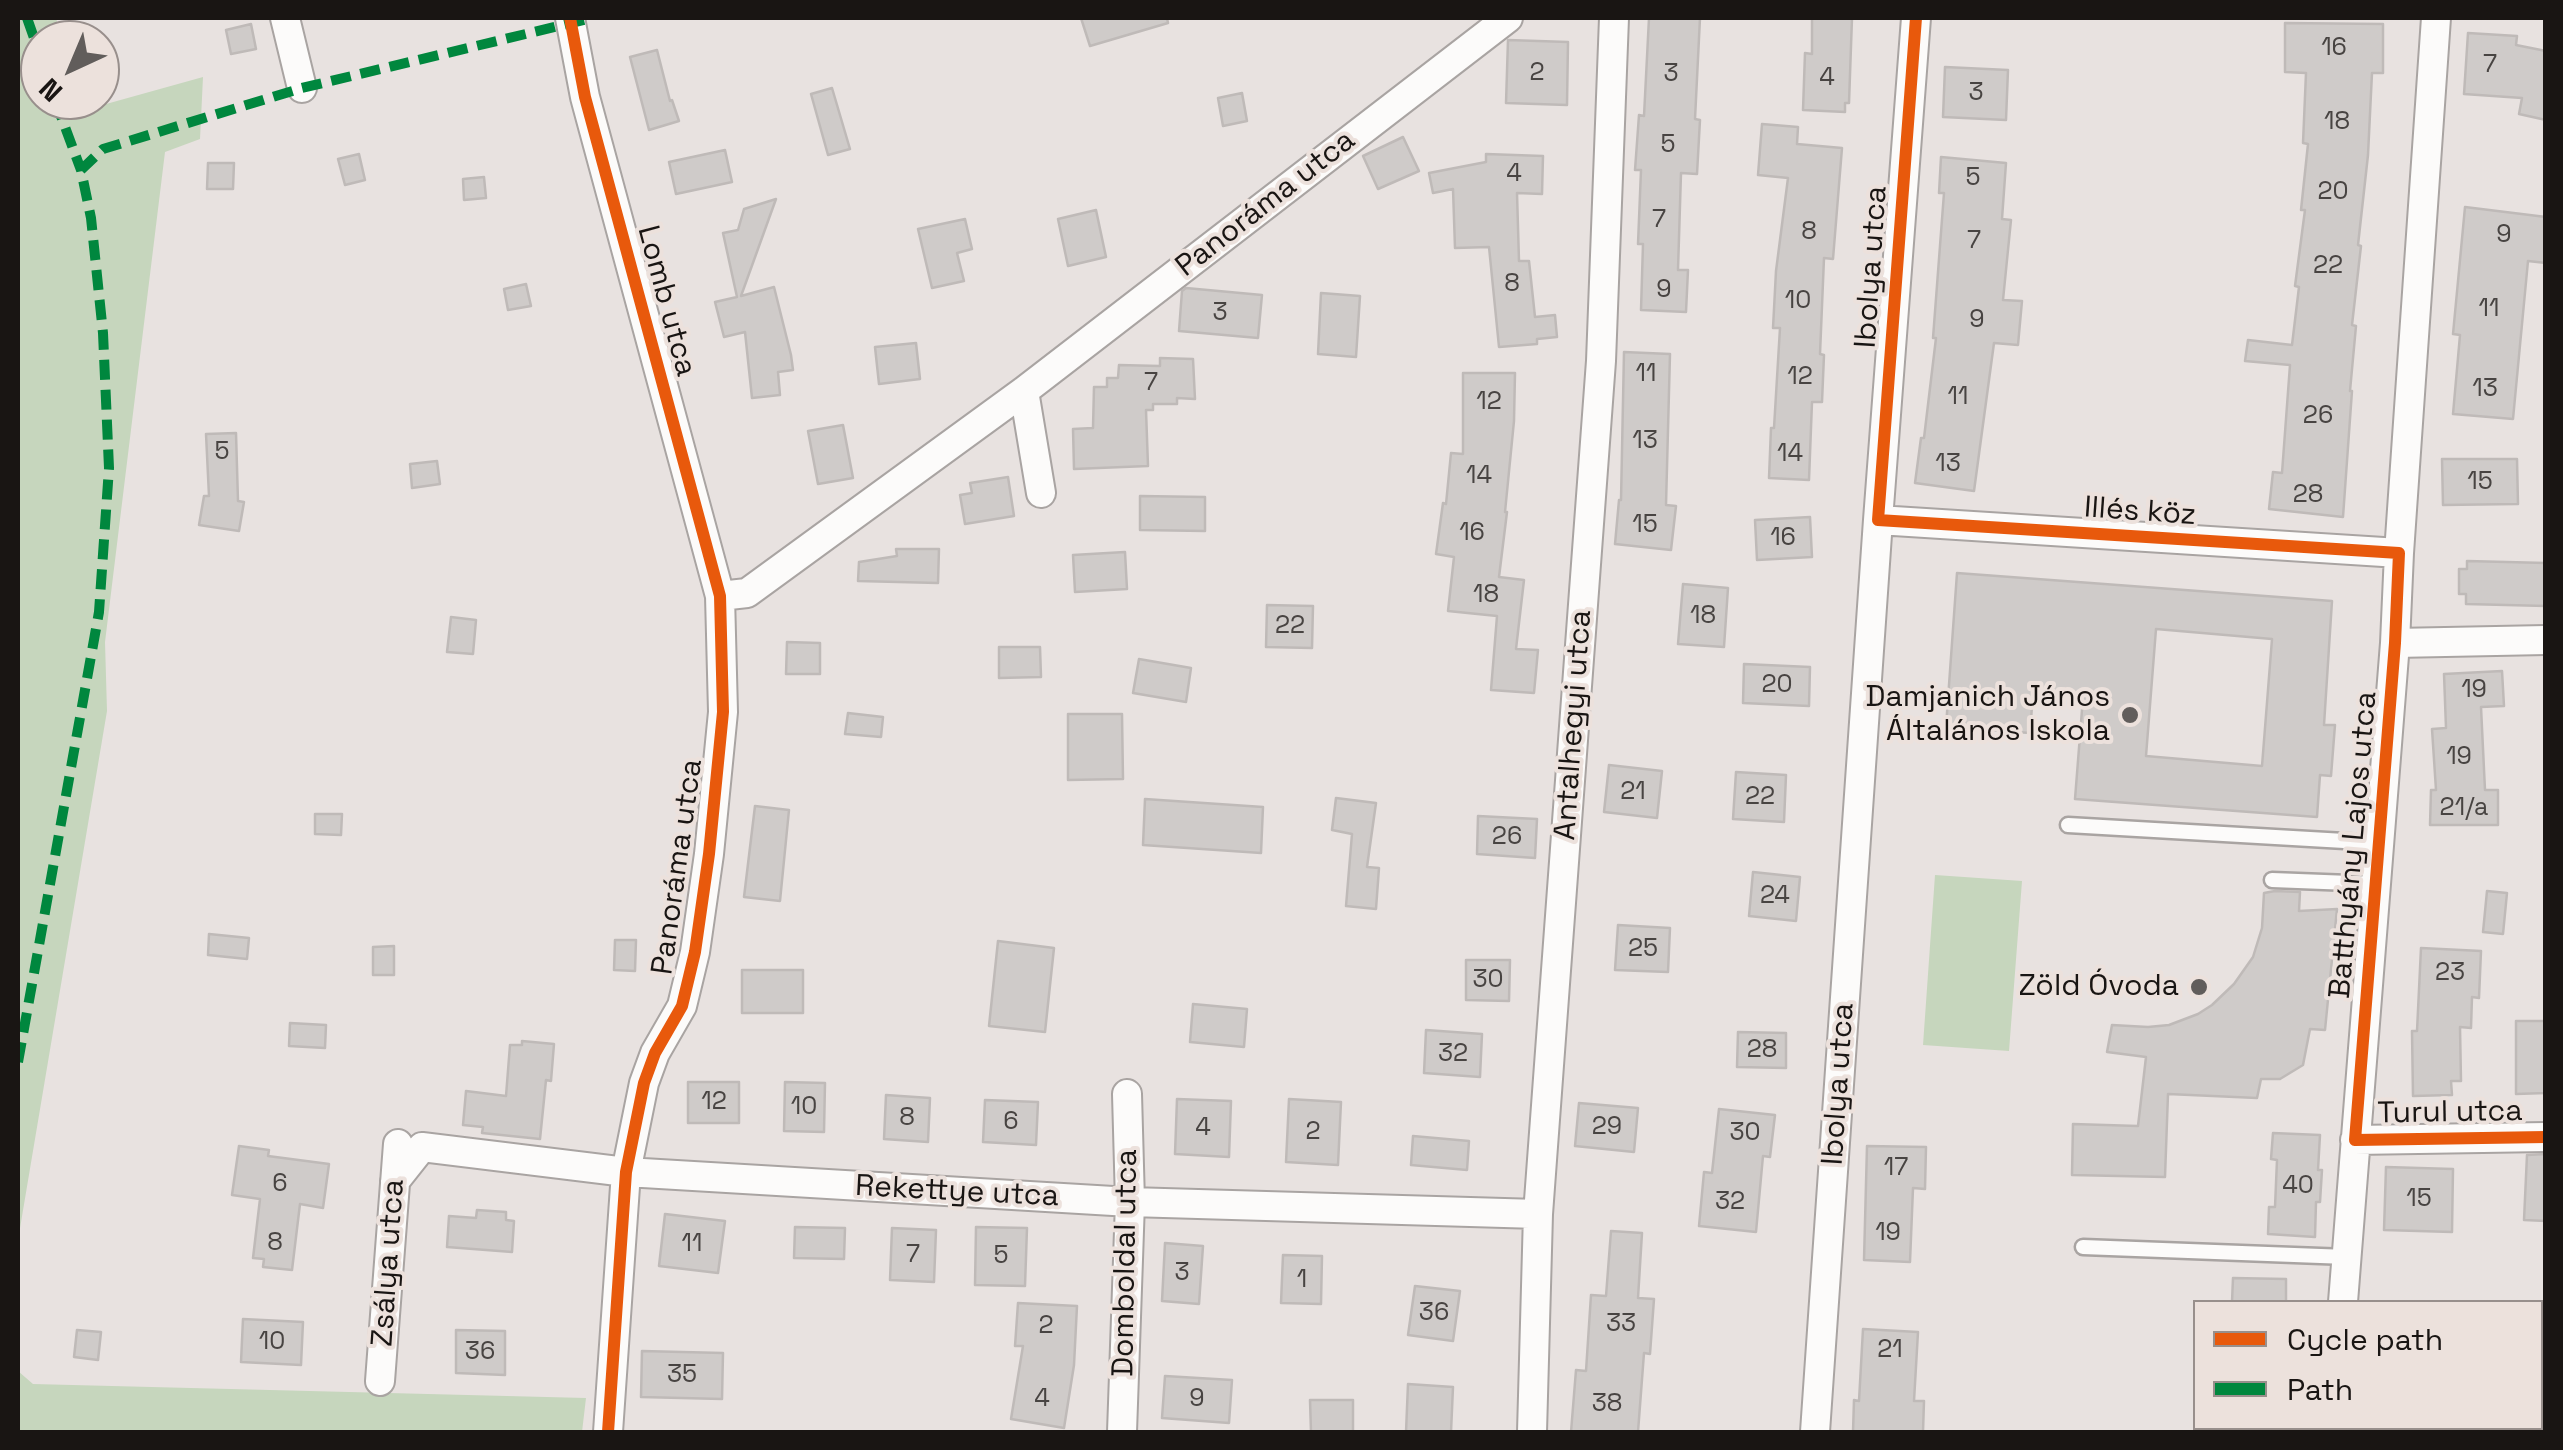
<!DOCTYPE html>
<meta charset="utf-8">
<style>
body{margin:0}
#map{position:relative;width:2563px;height:1450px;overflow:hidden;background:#e8e2e0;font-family:"Space Grotesk",sans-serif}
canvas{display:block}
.frame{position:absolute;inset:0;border:20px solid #191513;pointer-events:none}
.legend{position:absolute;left:2193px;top:1300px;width:350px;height:130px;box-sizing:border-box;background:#ece1dc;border:2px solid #988f8c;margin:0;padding:12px 18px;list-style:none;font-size:30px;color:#191513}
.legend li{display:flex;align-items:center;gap:20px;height:50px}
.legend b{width:50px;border:2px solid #988f8c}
.north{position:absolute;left:20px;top:20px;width:100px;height:100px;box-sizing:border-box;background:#ece1dc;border:2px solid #988f8c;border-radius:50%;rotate:224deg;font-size:28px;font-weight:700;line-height:40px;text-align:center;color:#191513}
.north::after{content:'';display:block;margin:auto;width:35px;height:45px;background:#615d5b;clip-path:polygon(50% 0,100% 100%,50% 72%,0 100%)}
</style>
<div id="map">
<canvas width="2563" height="1450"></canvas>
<div class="frame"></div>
<ul class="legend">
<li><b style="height:12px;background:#e8590c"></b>Cycle path</li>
<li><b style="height:12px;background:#00873e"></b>Path</li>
</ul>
<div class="north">N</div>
</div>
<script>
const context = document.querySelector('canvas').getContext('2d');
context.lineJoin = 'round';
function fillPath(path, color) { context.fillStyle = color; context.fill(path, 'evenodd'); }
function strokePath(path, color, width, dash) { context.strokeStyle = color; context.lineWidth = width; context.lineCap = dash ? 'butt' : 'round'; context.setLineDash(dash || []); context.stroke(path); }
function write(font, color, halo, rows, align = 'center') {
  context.font = font + ' "Space Grotesk",sans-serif'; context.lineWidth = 8; context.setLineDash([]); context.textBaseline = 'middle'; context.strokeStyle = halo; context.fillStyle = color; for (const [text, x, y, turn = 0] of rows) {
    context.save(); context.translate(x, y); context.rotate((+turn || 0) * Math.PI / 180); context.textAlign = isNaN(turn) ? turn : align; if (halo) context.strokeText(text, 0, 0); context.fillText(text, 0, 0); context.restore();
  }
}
const green = new Path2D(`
 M18 18H56L62 40H40V100H78L81 111 203 77 200 139 165 152 105 642 107 711 18 1240Z
 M1935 875 2022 881 2009 1051 1923 1045Z
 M18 1371 33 1384 586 1398 582 1432H18Z`);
const building = new Path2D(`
 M1081 18H1167L1168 23 1090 46Z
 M1649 18H1700L1695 119 1700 120 1697 174 1681 173 1678 270H1688L1686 312 1641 310 1643 244H1638L1641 170H1635L1639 115 1644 116Z
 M1812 18H1852L1849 103H1845V112L1803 110 1805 53 1812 54Z
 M2285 23 2383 24V73H2372L2368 155 2358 245 2361 246 2352 325 2356 326 2350 391H2352L2343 517 2269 509 2273 472 2282 473 2290 365 2245 361 2248 340 2292 345 2299 287 2295 286 2305 210H2301L2308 144 2303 143 2306 73 2285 72Z
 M251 24 256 49 231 54 226 30Z
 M2468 33 2517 36 2516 45 2546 51V120L2519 114 2522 98 2464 94Z
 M1508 40 1568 42 1567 105 1506 103Z
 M657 50 670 101 672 100 679 121 649 130 630 57Z
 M1945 67 2008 70 2006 120 1943 117Z
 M832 88 850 149 828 155 811 94Z
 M1242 93 1247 121 1223 126 1218 98Z
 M1762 124 1798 127 1797 144 1842 148 1833 259 1824 258 1820 354 1824 355 1822 402H1812L1809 480 1769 478 1771 428H1774L1780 328H1773L1776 271 1788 178 1758 175Z
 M1403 137 1419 171 1378 189 1363 156Z
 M725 150 732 182 676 194 669 162Z
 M359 154 365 180 345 185 338 159Z
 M1486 154 1543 156 1542 194 1517 193 1519 261H1529L1535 317 1555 315 1557 337 1537 339V344L1499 347 1489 247 1455 248 1453 189 1433 193 1429 173 1486 162Z
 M1941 157 2006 163 2002 219 2011 220 2003 300 2022 301 2018 345 1994 343 1974 491 1915 483 1921 438H1924L1936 338H1933L1944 193H1939Z
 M208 163H234L233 189H207Z
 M484 177 486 198 464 200 463 179Z
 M776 199 741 296 774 287 791 355 793 370 778 372 780 395 752 398 745 332 724 337 715 302 737 297 723 233 738 230 744 209Z
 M2465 207 2546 217V263L2528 261 2513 419 2453 414 2460 335 2453 334Z
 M1096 210 1106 257 1068 266 1058 219Z
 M965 219 972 249 957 253 964 281 932 288 918 229Z
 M526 284 531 306 508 310 504 289Z
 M1186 288 1262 295 1258 338 1179 331 1182 291Z
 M1321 293 1360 296 1356 357 1318 354Z
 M916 343 920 379 879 384 875 347Z
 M1624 352 1670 354 1666 505 1676 506 1671 550 1615 544 1619 500H1621Z
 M1160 358 1193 359 1195 399 1177 398V404H1153V410H1146L1148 466 1074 469 1073 429 1093 428 1094 387H1107V378H1118L1119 365 1160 366Z
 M1463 373H1515L1514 421 1505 512H1507L1499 577 1524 580 1516 649 1538 650 1534 693 1491 690 1497 616 1448 611 1454 557 1436 554 1443 503 1446 504 1451 453 1463 454Z
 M843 425 853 478 818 484 808 431Z
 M236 433 238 501 244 502 239 531 199 525 204 496H209L206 434Z
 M2442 459H2517L2518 504 2443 505Z
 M437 461 440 484 412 488 410 464Z
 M1008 477 1014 516 965 524 960 495 972 493 970 483Z
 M1140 496 1205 497V531L1140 530Z
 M1810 517 1812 557 1757 560 1755 520Z
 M896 549H939L938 583 858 581 859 562 897 556Z
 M1125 552 1127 589 1075 592 1073 555Z
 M2467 561 2546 563V606L2466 604V594H2459V569H2467Z
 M1957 573 2332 601 2324 725H2335L2331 776 2320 775 2317 817 2075 799 2083 697 2033 693 2030 733 1946 727ZM2156 629 2272 639 2262 766 2146 756Z
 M1683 584 1728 588 1724 647 1678 644Z
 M1267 605 1313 606 1312 648 1266 647Z
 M451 617 476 620 473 654 447 652Z
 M787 642 820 643V674H786Z
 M999 647H1040L1041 677 999 678Z
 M1139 659 1191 668 1186 702 1133 693Z
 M1744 664 1810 667 1809 706 1743 703Z
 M2502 671 2504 706 2481 707 2485 790H2498V825H2430L2431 790H2436L2432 729 2446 728 2444 674Z
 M848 713 883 717 881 737 845 734Z
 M1068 714H1122L1123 779 1068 780Z
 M1609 765 1662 771 1657 818 1604 812Z
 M1736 772 1786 775 1784 822 1733 819Z
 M1336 798 1376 803 1367 867 1379 868 1376 909 1346 906 1352 834 1332 830Z
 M1145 799 1263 807 1261 853 1143 845Z
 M755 806 789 810 780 901 744 897Z
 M315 814H342L341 835 315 834Z
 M1478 816 1537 819 1535 858 1477 854Z
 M1753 872 1800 877 1796 921 1749 916Z
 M2275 891 2300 892 2299 911 2337 909 2325 1030 2310 1029 2303 1065 2280 1079H2261L2257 1098 2168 1094 2165 1177 2072 1175 2073 1124 2138 1126 2146 1057 2107 1052 2112 1025 2148 1027 2169 1025 2198 1014 2212 1005 2234 984 2253 957 2262 928 2264 893Z
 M2487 891 2507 893 2503 934 2483 932Z
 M1618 925 1670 928 1668 972 1615 970Z
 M209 934 249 938 247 959 208 955Z
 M615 940H636L635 971 614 970Z
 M998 941 1054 948 1045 1032 989 1026Z
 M394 946V975H373V947Z
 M2421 948 2481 951 2479 998 2472 997 2471 1028 2460 1027 2461 1081H2451L2452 1095 2413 1096 2412 1031H2417Z
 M1466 960H1510L1509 1001 1466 1000Z
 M742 970H803V1013H742Z
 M1193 1004 1247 1009 1244 1047 1190 1042Z
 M2516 1021H2546V1093L2516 1094Z
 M290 1023 326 1025 325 1048 289 1046Z
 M1426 1030 1482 1034 1480 1077 1424 1073Z
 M1738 1032 1786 1033V1068L1737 1067Z
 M522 1041 554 1044 551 1081 546 1080 540 1139 482 1133 483 1127 463 1125 466 1091 506 1096 510 1045H522Z
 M688 1082H739V1123H688Z
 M785 1082 825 1083 824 1132 784 1131Z
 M886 1095 930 1098 928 1142 884 1139Z
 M1177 1099 1231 1101 1229 1157 1175 1154Z
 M1289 1099 1341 1102 1338 1165 1286 1162Z
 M985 1100 1038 1102 1036 1145 983 1142Z
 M1579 1103 1638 1108 1634 1152 1575 1146Z
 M1719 1109 1775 1115 1770 1157 1763 1156 1756 1232 1699 1226 1704 1172 1712 1173Z
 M2273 1133 2320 1135 2318 1170H2322L2320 1202H2316L2315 1237 2268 1234 2269 1207H2275L2277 1160 2271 1159Z
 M1413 1136 1469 1141 1467 1170 1411 1165Z
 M239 1146 269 1150 268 1156 329 1164 323 1208 300 1204 292 1270 263 1267 264 1259 253 1258 260 1199 232 1195Z
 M1867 1146 1926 1147 1925 1189 1913 1188 1910 1262 1864 1260Z
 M2546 1154V1221L2524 1220 2527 1155Z
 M2386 1167 2453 1169 2452 1232 2384 1230Z
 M477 1210 506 1212V1220L514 1221 512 1252 447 1247 449 1216 476 1218Z
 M665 1214 725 1221 718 1273 659 1266Z
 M795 1227 845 1228 844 1259 794 1258Z
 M976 1227 1027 1228 1025 1286 975 1285Z
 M892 1228 936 1230 934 1282 890 1280Z
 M1611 1231 1642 1233 1638 1298 1654 1299 1650 1354 1644 1353 1638 1432H1571L1576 1370 1586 1371 1591 1295 1606 1296Z
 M1165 1243 1203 1246 1199 1304 1162 1301Z
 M1283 1255 1322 1256 1321 1304 1281 1303Z
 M2233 1278 2286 1279V1302H2232Z
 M1415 1286 1460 1291 1453 1341 1408 1335Z
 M1018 1303 1077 1306 1074 1365 1064 1428 1011 1419 1023 1346H1015Z
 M243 1319 303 1322 301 1365 241 1362Z
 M1863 1329 1918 1332 1914 1401H1924L1923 1432H1853L1854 1400 1859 1401Z
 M77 1330 101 1332 98 1360 74 1357Z
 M456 1330 505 1331V1375L456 1373Z
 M642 1351 723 1353 722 1399 641 1397Z
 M1165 1376 1232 1380 1229 1423 1162 1418Z
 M1408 1384 1453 1387 1451 1432H1406Z
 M1310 1400H1353V1432H1311Z`);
const service = new Path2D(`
 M2068 825 2379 843
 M2272 880 2376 884
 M2083 1247 2347 1257`);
const minor = new Path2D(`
 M285 18 302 88
 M570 18 585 97 720 596 723 712 709 854 695 952 682 1006 655 1053 644 1083 626 1172 608 1432
 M1024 391 1041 493
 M1878 520 2399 553
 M720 596 747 593 1024 391 1508 18
 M2395 643 2546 640
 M2355 1140 2546 1137
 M395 1181 422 1147 626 1172 1130 1202 1538 1214
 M2343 1302 2395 643 2399 553 2436 18
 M380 1381 398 1144
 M1122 1432 1130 1202 1127 1094
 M1532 1432 1538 1214 1601 361 1614 18
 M1815 1432 1878 520 1916 18
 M2333 1432V1428`);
const quiet = new Path2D(`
 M27 18 40 55
 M55 100 81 170
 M18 1062 99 612 109 468 103 333 91 218 81 170 103 149 302 88 592 18`);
const cycleway = new Path2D(`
 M570 18 585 97 720 596 723 712 709 854 695 952 682 1006 655 1053 644 1083 626 1172 608 1432
 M1916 18 1878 520 2399 553 2395 643 2355 1140 2546 1137`);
const markers = [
 [2130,715,10,"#615d5b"],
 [2199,987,10,"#615d5b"]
];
const numberNames = [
 ["16",2334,48],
 ["7",2490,65],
 ["2",1537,73],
 ["3",1671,74],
 ["4",1827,78],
 ["3",1976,93],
 ["18",2337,122],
 ["5",1668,145],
 ["4",1514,174],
 ["5",1973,178],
 ["20",2333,192],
 ["7",1659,220],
 ["8",1809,232],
 ["9",2504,235],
 ["7",1974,241],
 ["22",2328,266],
 ["8",1512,284],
 ["9",1664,290],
 ["10",1798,301],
 ["11",2489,309],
 ["3",1220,313],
 ["9",1977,320],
 ["11",1646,374],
 ["12",1800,377],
 ["7",1151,383],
 ["13",2485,389],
 ["11",1958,397],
 ["12",1489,402],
 ["26",2318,416],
 ["13",1645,441],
 ["5",222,452],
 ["14",1790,454],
 ["13",1948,464],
 ["14",1479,476],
 ["15",2480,482],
 ["28",2308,495],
 ["15",1645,525],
 ["16",1472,533],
 ["16",1783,538],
 ["18",1486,595],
 ["18",1703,616],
 ["22",1290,626],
 ["20",1777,685],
 ["19",2474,690],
 ["19",2459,757],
 ["21",1633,792],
 ["22",1760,797],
 ["21/a",2464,808],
 ["26",1507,837],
 ["24",1775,896],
 ["25",1643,949],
 ["23",2450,973],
 ["30",1488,980],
 ["28",1762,1050],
 ["32",1453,1054],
 ["12",714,1102],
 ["10",804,1107],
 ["8",907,1118],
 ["6",1011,1122],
 ["29",1607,1127],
 ["4",1203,1128],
 ["2",1313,1132],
 ["30",1745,1133],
 ["17",1896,1168],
 ["6",280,1184],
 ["40",2298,1186],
 ["15",2419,1199],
 ["32",1730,1202],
 ["19",1888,1233],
 ["8",275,1243],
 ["11",692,1244],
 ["7",913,1255],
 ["5",1001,1256],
 ["3",1182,1273],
 ["1",1302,1280],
 ["36",1434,1313],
 ["33",1621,1324],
 ["2",1046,1326],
 ["10",272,1342],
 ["21",1890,1350],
 ["36",480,1352],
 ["35",682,1375],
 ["4",1042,1399],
 ["9",1197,1399],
 ["38",1607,1404]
];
const streetNames = [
 ["Panoráma utca",1266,204,-38],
 ["Ibolya utca",1872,267,-86],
 ["Lomb utca",666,301,75],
 ["Illés köz",2140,512,4],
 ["Antalhegyi utca",1574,725,-86],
 ["Batthyány Lajos utca",2354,845,-85],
 ["Panoráma utca",678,867,-82],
 ["Ibolya utca",1839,1084,-86],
 ["Turul utca",2450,1113,-1],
 ["Rekettye utca",957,1192,3],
 ["Zsálya utca",389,1263,-86],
 ["Domboldal utca",1126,1263,-89]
];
const poiNames = [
 ["Damjanich János",2110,698],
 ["Általános Iskola",2110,732],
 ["Zöld Óvoda",2179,987]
];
fillPath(green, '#c6d6bd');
fillPath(building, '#cfcbc9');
strokePath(building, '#bfbab8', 2.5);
strokePath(service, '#a9a4a2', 19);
strokePath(minor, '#a9a4a2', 32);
strokePath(service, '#fcfbfa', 14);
strokePath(minor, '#fcfbfa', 28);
strokePath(quiet, '#00873e', 10, [20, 10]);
strokePath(cycleway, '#e8590c', 12);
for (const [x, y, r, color] of markers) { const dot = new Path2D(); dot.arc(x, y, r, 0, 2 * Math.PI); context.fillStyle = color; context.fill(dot); strokePath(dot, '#ece1dc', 4); }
write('25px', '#484442', null, numberNames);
write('30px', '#191513', '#ece1dc', streetNames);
write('30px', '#191513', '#ece1dc', poiNames, 'right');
</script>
